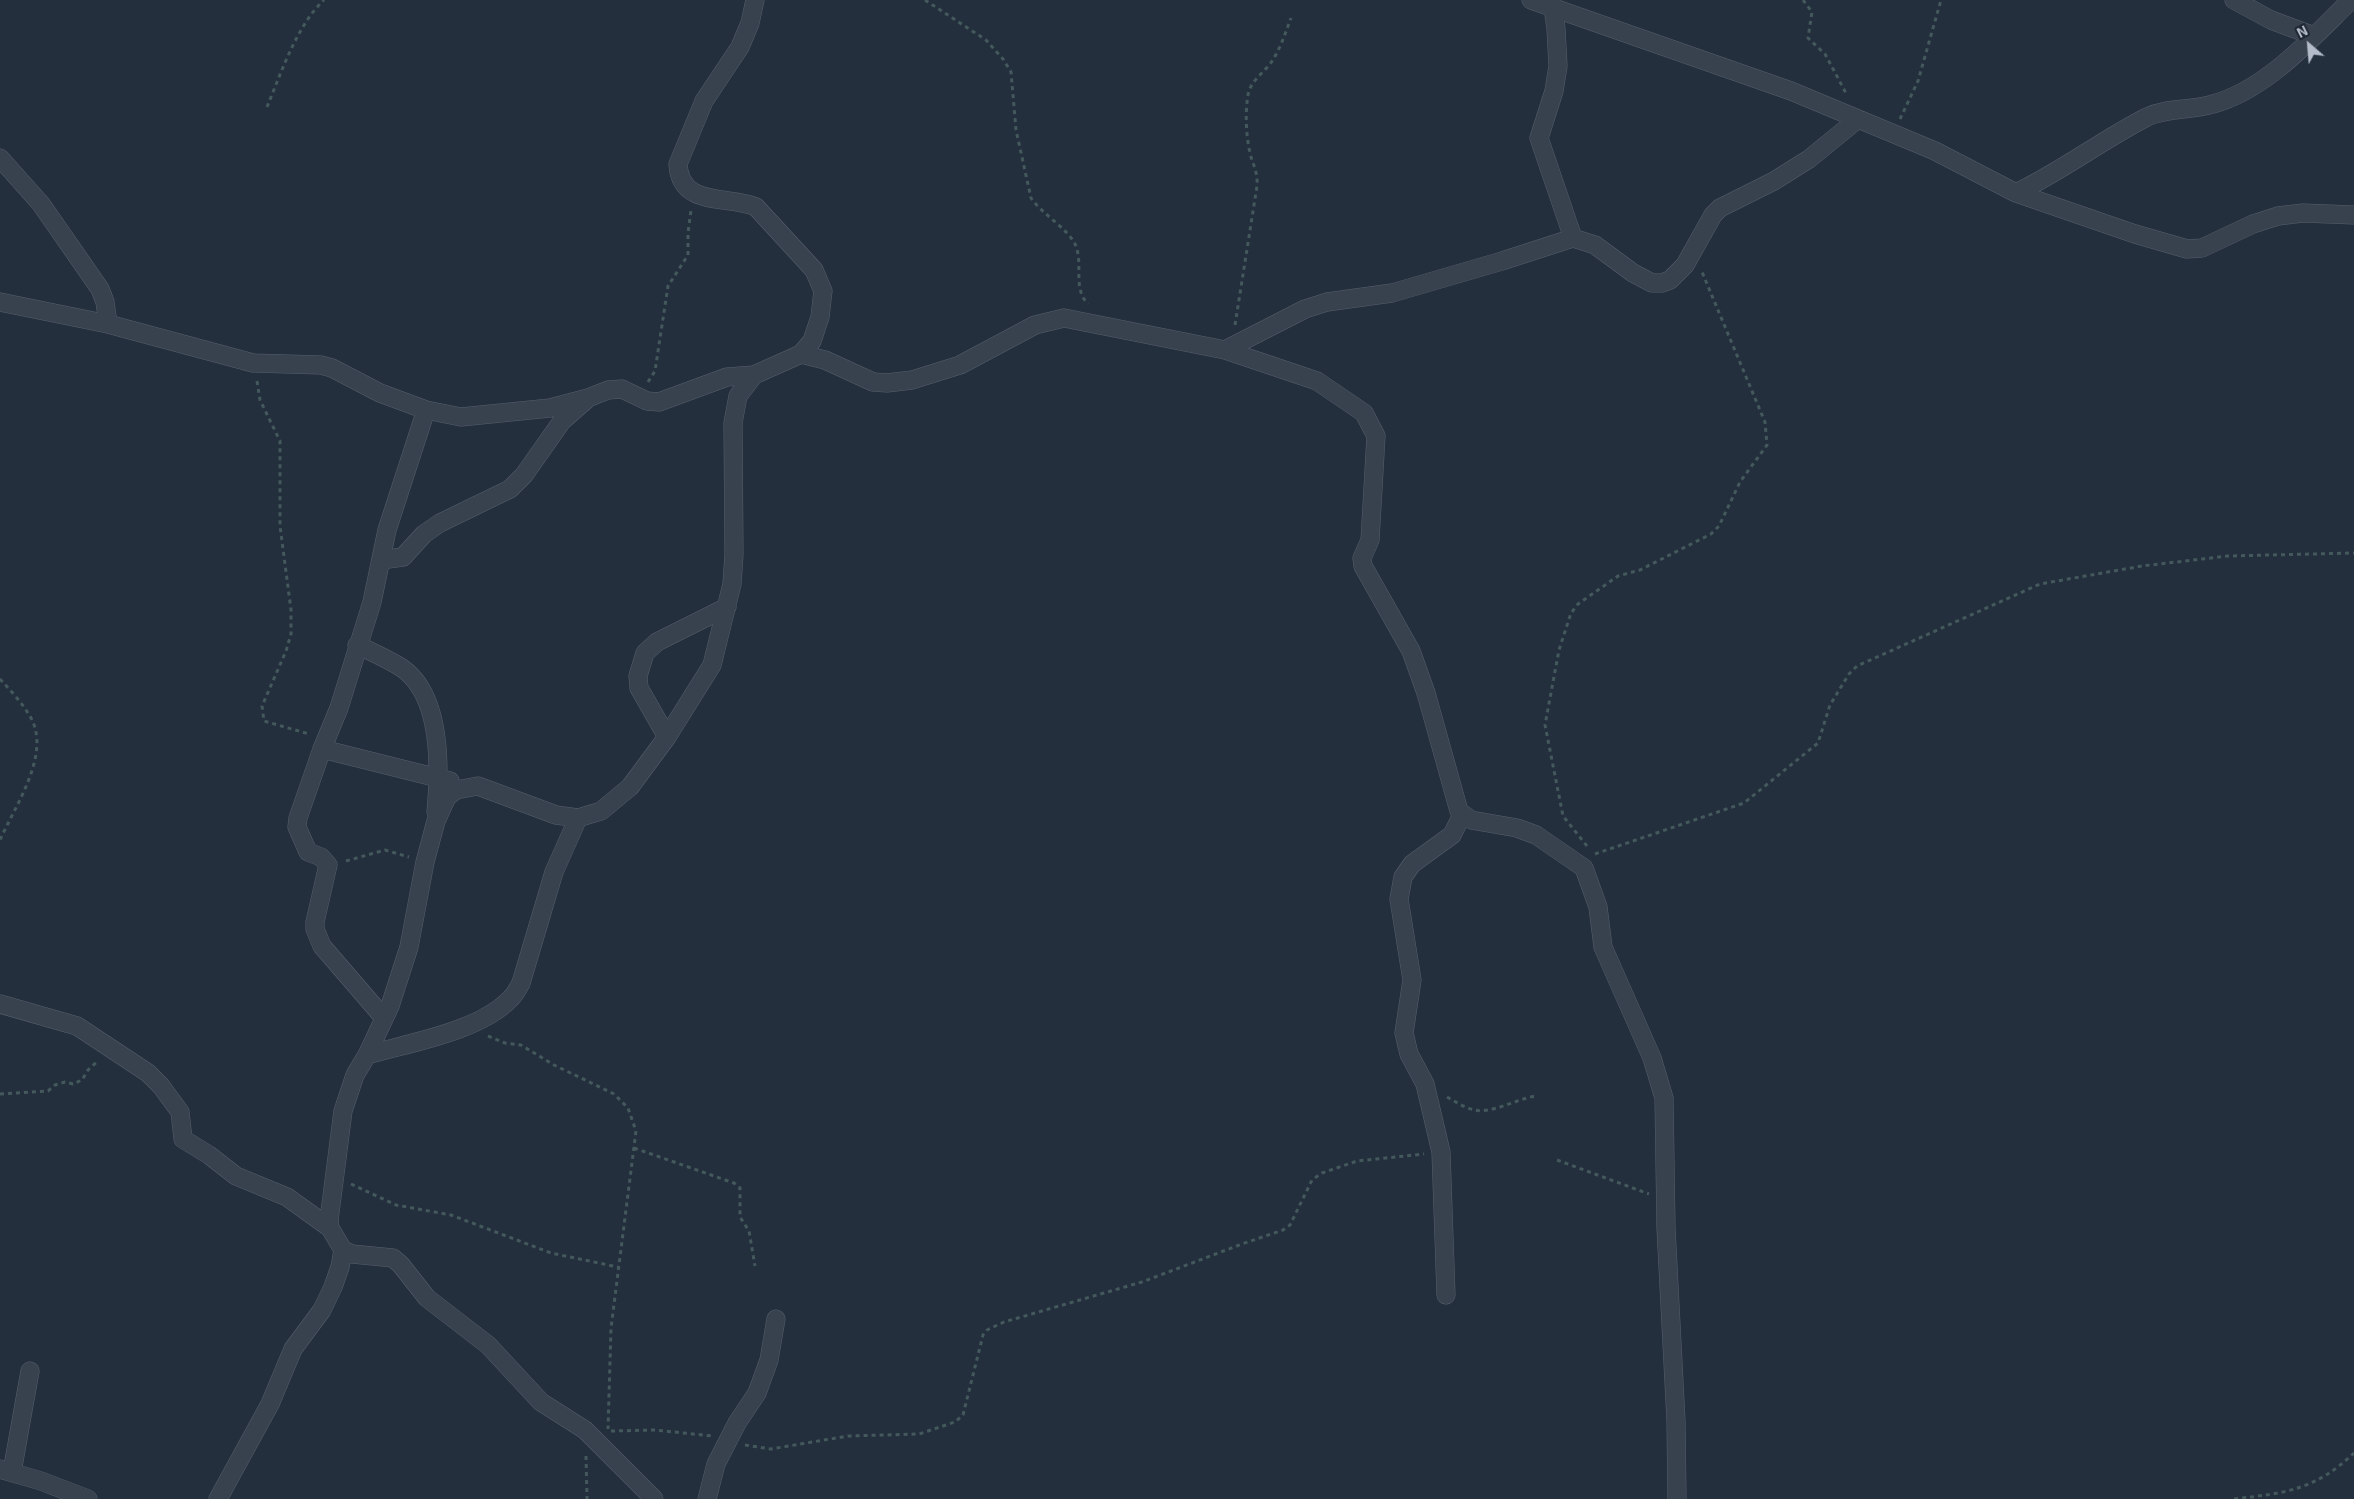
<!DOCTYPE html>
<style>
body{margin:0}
#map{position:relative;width:2354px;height:1499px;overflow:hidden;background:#242f3e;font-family:"Exo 2",sans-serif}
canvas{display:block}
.north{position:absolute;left:2284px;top:20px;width:50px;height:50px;-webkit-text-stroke:4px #1d2633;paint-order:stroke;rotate:333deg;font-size:14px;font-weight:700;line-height:20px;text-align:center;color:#b4bcc9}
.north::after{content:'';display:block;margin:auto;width:18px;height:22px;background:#b4bcc9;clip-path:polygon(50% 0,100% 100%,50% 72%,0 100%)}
</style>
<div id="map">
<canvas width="2354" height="1499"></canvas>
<div class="north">N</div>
</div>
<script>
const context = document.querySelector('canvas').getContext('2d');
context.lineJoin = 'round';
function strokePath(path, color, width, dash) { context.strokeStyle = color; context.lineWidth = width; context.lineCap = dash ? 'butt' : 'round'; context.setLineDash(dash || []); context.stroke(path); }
const path = new Path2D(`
 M925 0 986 40 1003 59 1011 72 1016 130 1031 198C1042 214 1068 229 1075 244 1084 263 1072 288 1088 304
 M1803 0 1812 12 1808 38 1825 54 1847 95
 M267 107C281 73 297 25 324 0
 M1900 119 1918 81 1941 0
 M1235 325 1257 186C1258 171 1253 166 1250 153 1246 135 1245 113 1248 95 1250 82 1262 74 1270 64 1280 50 1285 34 1291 18
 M257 381 260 400 280 441V526L291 610V634L286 651 262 706 264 721 309 734
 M648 382 655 371 668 286 688 255V233L691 210
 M0 679C11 691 23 704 31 718 51 755 15 806 0 840
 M1587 846 1563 816 1545 725 1559 650 1571 613 1578 604 1618 576 1640 570 1711 534 1719 526 1740 482 1767 445 1765 422 1702 272
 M1595 854 1744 803 1818 743 1830 705 1849 674 1857 666 2040 584 2142 566 2228 556 2354 553
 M346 861 385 850 409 857
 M488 1036 505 1043 521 1045 554 1065 614 1094 628 1108 636 1131 611 1328 608 1429
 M0 1094 48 1091 55 1085 65 1082 73 1084 82 1080 88 1070 98 1061
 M1447 1097C1456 1102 1465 1108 1475 1110 1490 1114 1518 1099 1535 1096
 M634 1148 734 1183 740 1188V1217L749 1231 755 1266
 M1557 1160 1649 1194
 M351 1184 396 1205 451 1215 551 1253 618 1267
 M611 1431 655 1430 712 1436
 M745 1445 771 1449 848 1436 919 1434 955 1422 963 1415 983 1335 987 1330 1004 1322 1142 1282 1242 1244 1283 1230 1290 1225 1312 1180 1322 1173 1357 1161 1424 1154
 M586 1456 587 1499
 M2234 1499C2286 1493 2315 1490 2354 1453`);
const minor = new Path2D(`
 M1531 0 1791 91 1935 151 2016 193 2135 234 2187 249 2202 248 2253 224 2278 216 2303 213 2354 215
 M2234 0 2271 20 2314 36
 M1553 6 1556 29 1558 66 1554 91 1539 138 1573 238
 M0 158 41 204 100 289 105 302 108 324
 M2016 193C2062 171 2102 140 2147 117 2168 107 2191 111 2213 104 2266 90 2313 37 2351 0
 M0 302 108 324 253 363 321 365 332 368 380 393 426 410 461 417 550 408 588 398 608 390 622 389 647 401 659 402 727 377 754 375
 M1225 350 1305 309 1327 302 1392 293 1502 261 1573 238 1595 245 1633 273 1652 283H1662L1670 280 1685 265 1713 215 1720 208 1774 181 1809 159 1858 119
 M801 354 825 360 873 382 887 383 912 380 960 365 1035 325 1064 318 1225 350 1317 381 1364 413 1376 436 1370 540 1362 558 1363 566 1411 651 1426 693 1459 811 1471 820 1517 828 1536 835 1584 868 1598 907 1603 947 1652 1058 1664 1098 1666 1228 1676 1421 1677 1499
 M381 560 403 557 424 534 440 523 510 489 524 475 562 421 586 400
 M357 645C372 652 388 659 402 668 442 696 440 769 436 812
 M667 737 639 688 638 676 645 653 657 642 727 607
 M322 749 450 781
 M0 1004 77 1026 148 1073 161 1086 180 1112 183 1139 209 1155 236 1176 287 1197 330 1228
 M384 1018 322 946 315 929V922L328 865 321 857 308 852 297 827 298 818 322 749 339 708 372 602 387 530 426 410
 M367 1055C409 1043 480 1031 510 999 515 995 518 988 521 983L554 872 578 818
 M343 1250 352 1254 393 1258 401 1265 427 1298 488 1345 541 1402 585 1430 654 1499
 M1446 1295 1441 1152 1425 1084 1409 1054 1404 1033 1412 980 1399 899 1403 877 1412 864 1452 835 1462 815
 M0 1469 41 1481 88 1499
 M12 1472 30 1371
 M218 1499 270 1404 293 1349 322 1310 333 1287 340 1267 343 1250 330 1228 329 1220 343 1111 355 1075 367 1055 390 1006 409 947 425 862 436 821 447 797 456 790 478 786 556 815 578 818 601 811 630 787 667 737 712 665 732 584 734 554 733 423 738 396 754 375 801 354 812 341 820 317 823 291 814 270 756 207C729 195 680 208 678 164L704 101 740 47 750 23 755 0
 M707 1499 716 1464 737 1423 757 1393 769 1360 776 1319`);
strokePath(minor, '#565f6c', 19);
strokePath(path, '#44595c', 3, [4, 4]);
strokePath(minor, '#38414e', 18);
</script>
